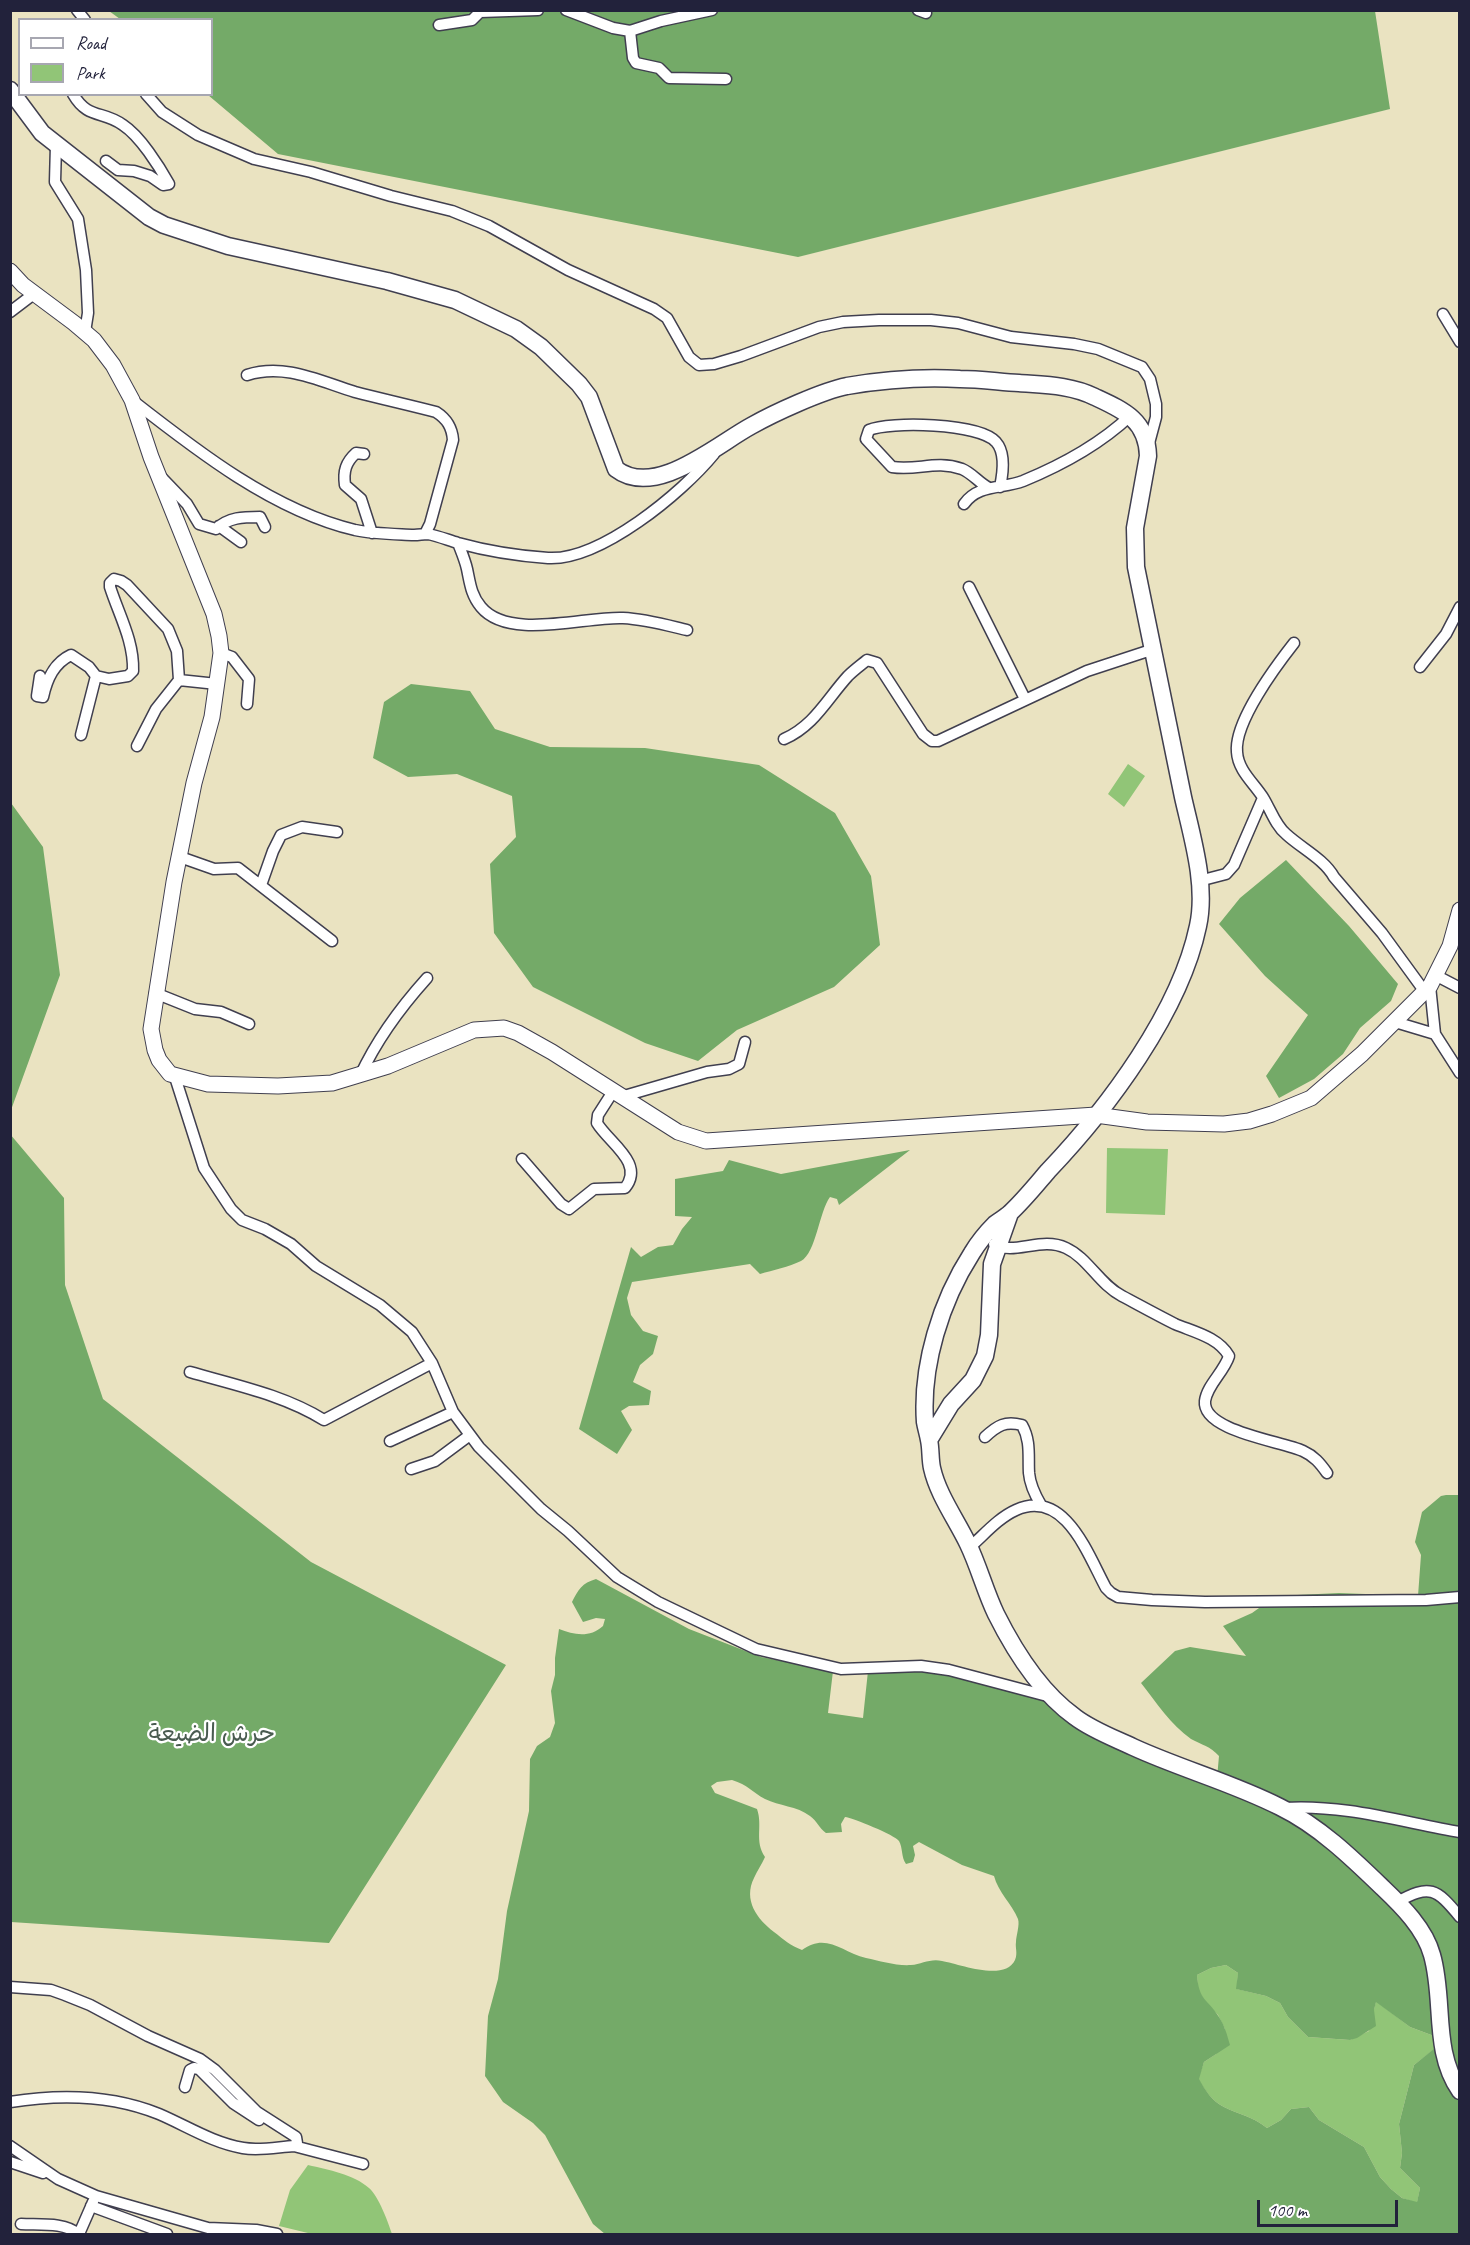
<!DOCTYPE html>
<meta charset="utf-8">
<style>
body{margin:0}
#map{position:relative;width:1470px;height:2245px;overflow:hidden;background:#eae3c1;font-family:Caveat,sans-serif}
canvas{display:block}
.frame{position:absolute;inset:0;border:12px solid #22223b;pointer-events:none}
.legend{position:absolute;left:18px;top:18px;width:195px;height:78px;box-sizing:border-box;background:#fff;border:2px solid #a7a7b1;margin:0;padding:8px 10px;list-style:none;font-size:18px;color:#22223b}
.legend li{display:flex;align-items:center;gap:12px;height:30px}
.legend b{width:30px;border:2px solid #a7a7b1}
.scale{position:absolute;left:1257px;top:2200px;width:141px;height:27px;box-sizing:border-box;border:3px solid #22223b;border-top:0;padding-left:8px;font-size:18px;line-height:21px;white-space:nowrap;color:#22223b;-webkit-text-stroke:4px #fff;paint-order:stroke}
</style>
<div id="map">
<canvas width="1470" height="2245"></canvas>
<div class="frame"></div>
<ul class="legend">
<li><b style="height:8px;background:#fff"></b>Road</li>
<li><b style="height:16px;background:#91c577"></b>Park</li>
</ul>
<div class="scale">100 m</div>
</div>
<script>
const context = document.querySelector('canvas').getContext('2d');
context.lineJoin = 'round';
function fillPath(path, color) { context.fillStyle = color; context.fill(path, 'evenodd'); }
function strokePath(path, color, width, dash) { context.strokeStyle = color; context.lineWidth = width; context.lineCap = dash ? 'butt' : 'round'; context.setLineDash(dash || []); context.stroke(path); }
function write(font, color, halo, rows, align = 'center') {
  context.font = font + ' Caveat,"Playpen Sans Arabic",sans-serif'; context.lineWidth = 4.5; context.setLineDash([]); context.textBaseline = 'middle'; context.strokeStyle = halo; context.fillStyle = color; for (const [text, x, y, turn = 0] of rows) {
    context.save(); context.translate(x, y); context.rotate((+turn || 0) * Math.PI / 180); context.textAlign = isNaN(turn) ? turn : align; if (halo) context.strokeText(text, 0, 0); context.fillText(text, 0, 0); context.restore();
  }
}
const green = new Path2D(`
 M1128 764 1145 776 1124 807 1108 794Z
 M1107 1148 1168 1149 1165 1215 1106 1213Z
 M1226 1965 1238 1973 1237 1989 1266 1996 1280 2003 1288 2017 1308 2037 1350 2040 1369 2031 1376 2001 1410 2027 1434 2036 1441 2044 1414 2065 1399 2124 1402 2153 1400 2168 1420 2188 1417 2203 1402 2198 1391 2189 1380 2177 1364 2147 1319 2120 1309 2107 1291 2109 1281 2120 1267 2128C1252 2116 1240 2115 1224 2107 1212 2101 1205 2090 1198 2079L1204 2062 1216 2054 1225 2029 1218 2015 1206 2003 1198 1990 1197 1975 1211 1968Z
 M308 2165C329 2170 353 2174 369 2188 379 2197 388 2222 392 2234H312L279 2226 290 2190Z`);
const forest = new Path2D(`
 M109 11H1375L1390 109 798 257 278 154 208 95 212 94V20L120 19Z
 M411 684 470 691 495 729 550 747 645 748 759 765 835 813 871 876 880 945 834 987 737 1030 698 1061 645 1043 533 987 494 933 490 864 516 837 512 796 457 774 408 777 373 758 384 702Z
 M11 803 43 847 60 975 11 1110Z
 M1286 860 1349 926 1398 984 1391 1001 1360 1028 1343 1054 1314 1079 1279 1098 1266 1076 1308 1015 1265 976 1219 924 1240 898Z
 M10 1134 64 1198 65 1285 103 1399 311 1562 506 1665 329 1943 11 1922Z
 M910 1150 839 1205 837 1199 830 1197C819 1212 816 1253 801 1261 789 1267 773 1270 760 1274L750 1264 632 1282 627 1298 631 1315 643 1331 658 1336 653 1354 640 1365 633 1382 651 1391 649 1405 629 1406 621 1411 632 1430 617 1454 579 1429 631 1247 641 1257 658 1247 673 1245 682 1229 692 1217 675 1216V1179L723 1171 729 1160 781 1174Z
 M1446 1495H1459V2234H605L593 2224 545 2135 533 2123 503 2102 485 2076 488 2016 498 1979 507 1911 529 1811 530 1759 537 1746 550 1737 555 1723 551 1691 555 1675V1658L559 1629C574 1635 590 1638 603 1626L605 1619 596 1618 583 1622 572 1602C578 1590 582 1583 596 1579L689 1629 761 1657 833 1671 828 1713 863 1718 868 1671 948 1672 1043 1698 1217 1778 1219 1756C1210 1746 1202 1745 1191 1739 1171 1725 1156 1702 1141 1683L1175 1651 1190 1647 1246 1656 1223 1626 1252 1613 1276 1596 1339 1593 1418 1596 1421 1555 1415 1542 1422 1512 1441 1496ZM732 1780C748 1785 752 1792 765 1799 779 1806 797 1806 810 1816 817 1821 819 1828 826 1833L842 1832 841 1824 845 1817C853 1818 895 1835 899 1841 903 1848 901 1857 906 1864L913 1862 915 1855 913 1846 919 1842 962 1865 994 1876C998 1892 1012 1904 1018 1919 1020 1925 1016 1936 1016 1942 1015 1948 1018 1953 1015 1960 1005 1982 959 1964 942 1961 931 1958 922 1964 911 1965 896 1966 880 1961 866 1958 842 1952 826 1932 802 1950 791 1946 783 1939 774 1932 757 1919 743 1900 754 1878 757 1871 762 1864 765 1857 754 1841 763 1826 757 1809L715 1793 711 1786 717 1782ZM1226 1965 1238 1973 1236 1989 1266 1996 1280 2003 1288 2017 1308 2037 1350 2040 1357 2038 1376 2026 1374 2010 1376 2002 1410 2027 1434 2036 1440 2044 1414 2065 1399 2124 1402 2153 1400 2168 1420 2188 1417 2202 1402 2198 1391 2189 1380 2177 1364 2147 1319 2120 1309 2107 1291 2109 1281 2120 1267 2128C1252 2116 1240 2115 1224 2107 1212 2101 1205 2090 1199 2079L1204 2062 1230 2045C1227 2035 1225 2026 1219 2017 1207 1998 1199 2001 1197 1975L1211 1968Z`);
const street = new Path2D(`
 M77 10 85 20
 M566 10 613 28 630 31 661 21 712 10
 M918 10 926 13
 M439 25 472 20 480 12 538 10
 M630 31 633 58 636 63 659 68 669 78 726 79
 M73 94C88 120 103 110 123 125 140 136 159 166 169 184L163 185 150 176 134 171 118 170 106 161
 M146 94 162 112 198 135 254 159 311 172 391 196 452 211 489 226 568 270 654 309 667 318 689 357 699 365 714 364 741 356 819 327 843 322 879 320H931L958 323 1011 337 1074 344 1098 349 1142 367 1150 379 1156 404V417L1148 447
 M56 145 55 182 78 219 86 270 88 313 85 332
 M10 312 35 293
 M1443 314 1460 342
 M247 375C285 363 319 381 355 392 382 399 409 405 436 412 447 419 452 427 453 440L430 524 425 534
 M132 400C197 451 274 511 355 530 374 534 395 534 414 535 419 535 423 534 428 534 438 536 448 540 458 543 487 551 519 556 548 558 600 561 682 493 714 454
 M364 454 356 453C346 462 343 471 345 485L361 499 372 533
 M162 478 187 504 199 524 216 529C229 517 243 517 260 517L265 527
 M989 488C979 483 972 473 962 469 935 460 918 471 892 467L866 439 869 430C889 421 980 423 996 442 1006 453 1003 473 1000 487
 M964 504C978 484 1002 489 1023 481 1062 465 1099 445 1130 416
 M219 526 241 542
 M458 543C461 551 465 560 467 569 470 583 471 595 481 607 509 641 586 616 623 618 645 619 666 625 687 630
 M969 587 1025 699
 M1294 643C1276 666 1234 722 1237 752 1238 771 1255 784 1264 799 1271 811 1276 826 1286 834 1301 848 1324 859 1334 877L1382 933 1425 992
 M221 653 232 657 249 679 247 704
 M1420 667 1446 634 1460 607
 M40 676 37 696 43 697C47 679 54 663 71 655L89 667 96 676
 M81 735 96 676 109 679 128 676 133 671C134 641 119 615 110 587V583L114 579 121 581 127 585 168 629 177 651 179 680
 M784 739C814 726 827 699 848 676 854 670 861 665 867 660L877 663 923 734 932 741H938L1087 671 1154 649
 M137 746 156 709 179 680 217 684
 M180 857 214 869 238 868 332 941
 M1199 881 1226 874 1234 865 1263 798
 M261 885 273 851 281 835 302 827 337 832
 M1437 976 1460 988
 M1430 986 1435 1034 1460 1073
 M155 993 195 1009 221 1012 249 1024
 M1395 1022 1435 1034
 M360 1076C377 1039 400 1008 427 978
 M175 1077 204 1168 231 1209 242 1220 265 1229 291 1244 316 1266 380 1305 412 1332 432 1363 453 1412 479 1447 541 1509 568 1531 617 1577 658 1602 756 1649 841 1669 921 1666 949 1670 1051 1697
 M624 1096 707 1072 729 1069 739 1064 745 1042
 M522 1159 561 1204 569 1209 594 1189 625 1188C645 1163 609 1143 597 1123L598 1115 614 1090
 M994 1244C1014 1256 1041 1236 1066 1248 1088 1258 1099 1284 1122 1296 1139 1305 1157 1315 1175 1324 1194 1332 1218 1337 1229 1356 1224 1372 1207 1385 1205 1401 1202 1431 1281 1441 1303 1451 1314 1456 1320 1463 1327 1473
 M190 1372C235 1385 284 1395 324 1420L432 1363
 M985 1437C998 1425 1005 1421 1022 1425 1031 1441 1028 1456 1029 1473 1030 1485 1035 1495 1041 1505
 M390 1441 453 1412
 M411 1469 435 1461 470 1435
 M970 1547C984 1535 998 1518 1016 1510 1065 1488 1088 1555 1106 1588L1111 1593 1118 1597 1152 1600 1205 1602 1426 1600 1460 1597
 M1284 1808C1343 1804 1402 1822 1460 1832
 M1397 1902C1430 1884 1436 1888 1460 1917
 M10 1987 51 1990 65 1995 90 2005 148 2036 200 2059 215 2070 257 2112 296 2137 297 2143 294 2146C278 2147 259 2151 243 2148 213 2143 187 2126 159 2114 112 2095 60 2094 10 2102
 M185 2087 190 2070 194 2068 199 2069 233 2103 259 2120
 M10 2146 58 2179 96 2196 208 2228 256 2230 277 2234
 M294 2146 363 2164
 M10 2162 43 2173
 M91 2206 167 2234
 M21 2224C39 2225 65 2222 78 2234
 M79 2234 93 2202`);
const secondary = new Path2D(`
 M10 271 23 285 74 323 94 340 113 365 132 400 151 457 214 614 219 636 221 653 212 717 194 783 174 882 151 1029 155 1050 159 1060 170 1074 208 1084 278 1086 332 1083 388 1066 474 1030 504 1028 518 1033 552 1052 678 1132 706 1141 1096 1115 1147 1122 1224 1124 1249 1121 1272 1114 1311 1098 1362 1054 1430 986 1450 946 1460 910`);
const primary = new Path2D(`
 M10 90 42 133 149 217 164 225 228 246 387 281 455 300 516 329 541 347 579 384 589 397 616 469C655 499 716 445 751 426 774 413 822 391 847 386 882 380 925 377 960 379 980 379 1000 382 1019 383 1045 385 1071 385 1095 397 1123 410 1147 420 1148 456L1135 528 1136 567C1151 644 1168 720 1183 797 1192 837 1207 885 1198 926 1180 1012 1108 1108 1048 1171 1036 1185 1024 1200 1010 1213 1006 1217 1000 1220 995 1224 987 1232 978 1243 972 1253 941 1301 921 1365 925 1422 926 1428 928 1434 929 1440 931 1449 930 1459 932 1468 938 1495 956 1519 968 1544 979 1567 985 1591 996 1614 1015 1652 1040 1692 1075 1717 1092 1730 1114 1738 1133 1747 1181 1769 1233 1783 1280 1807 1319 1826 1352 1858 1383 1888 1402 1906 1425 1929 1432 1955 1445 2000 1432 2051 1460 2091
 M929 1440 951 1404 973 1380 985 1356 989 1335 992 1264 1010 1213`);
const parkNames = [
 ["حرش الضيعة",212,1735]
];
fillPath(green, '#91c577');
fillPath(forest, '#74aa68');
strokePath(street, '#403f4f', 13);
strokePath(secondary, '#403f4f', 17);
strokePath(primary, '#403f4f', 19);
strokePath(street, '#fff', 10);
strokePath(secondary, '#fff', 15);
strokePath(primary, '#fff', 16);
write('24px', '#495b50', '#fff', parkNames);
</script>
